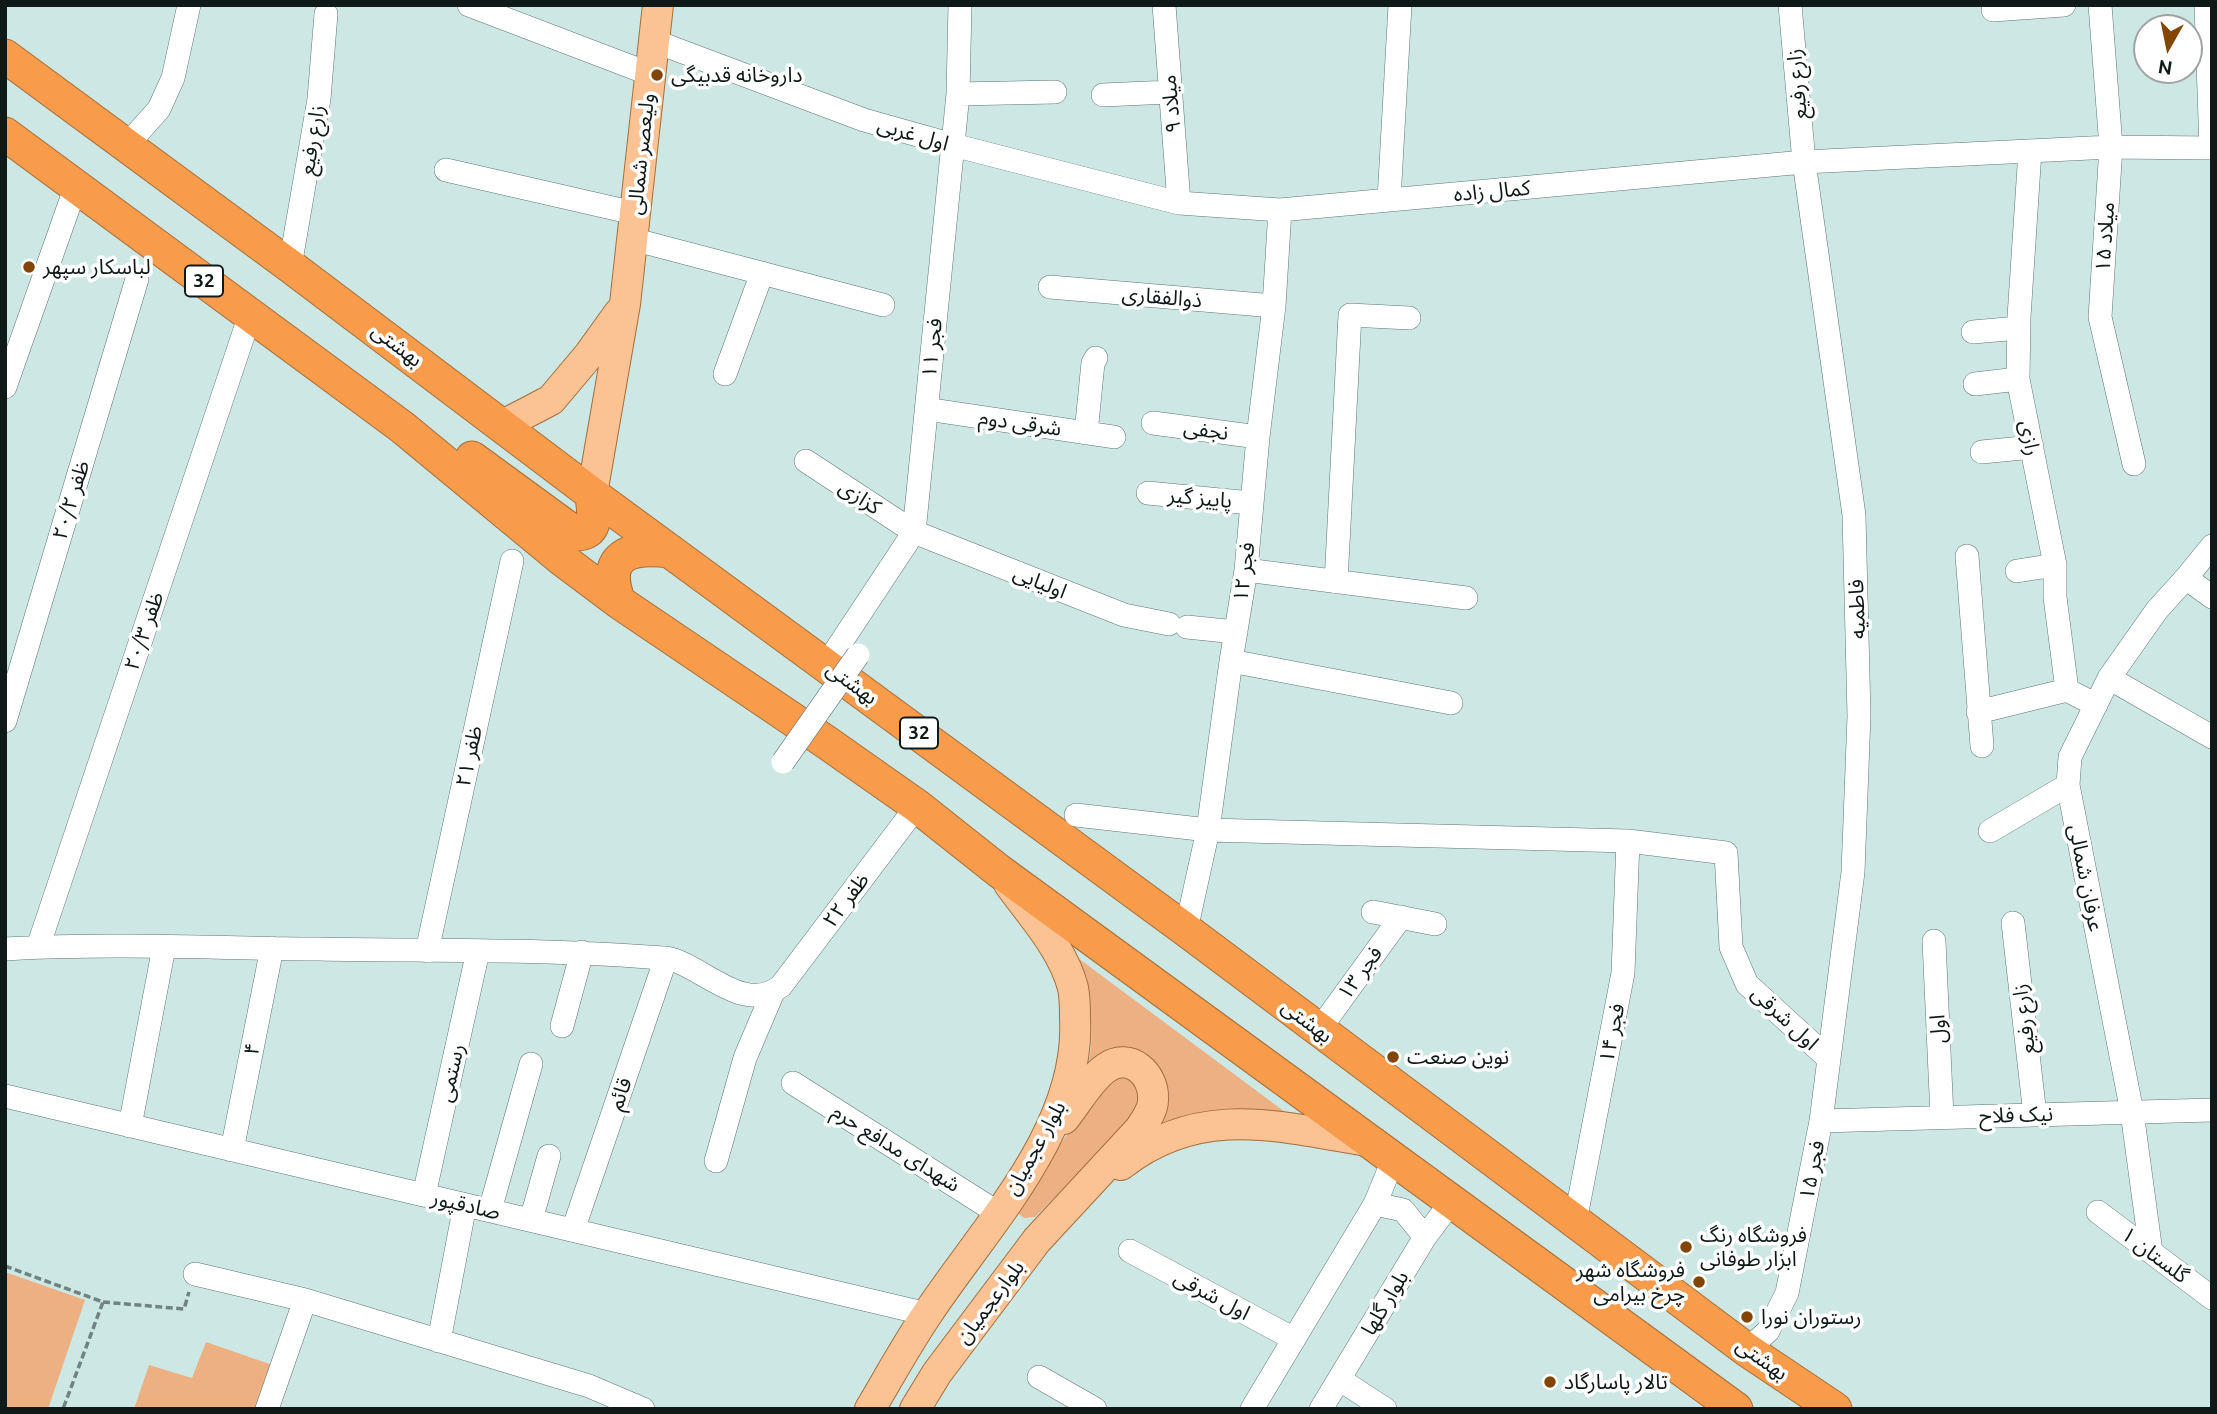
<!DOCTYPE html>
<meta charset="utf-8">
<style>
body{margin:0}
#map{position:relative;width:2217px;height:1414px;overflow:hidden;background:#cce7e4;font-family:Ubuntu,sans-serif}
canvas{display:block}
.frame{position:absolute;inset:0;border:7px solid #0f1918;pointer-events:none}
.north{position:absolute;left:2133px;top:14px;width:70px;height:70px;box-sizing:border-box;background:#fff;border:2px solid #9fa3a3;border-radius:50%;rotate:189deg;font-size:19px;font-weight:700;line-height:28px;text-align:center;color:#0f1918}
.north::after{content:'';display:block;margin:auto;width:24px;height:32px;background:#834503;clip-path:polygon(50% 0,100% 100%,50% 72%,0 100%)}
</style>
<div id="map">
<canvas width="2217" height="1414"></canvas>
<div class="frame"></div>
<div class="north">N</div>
</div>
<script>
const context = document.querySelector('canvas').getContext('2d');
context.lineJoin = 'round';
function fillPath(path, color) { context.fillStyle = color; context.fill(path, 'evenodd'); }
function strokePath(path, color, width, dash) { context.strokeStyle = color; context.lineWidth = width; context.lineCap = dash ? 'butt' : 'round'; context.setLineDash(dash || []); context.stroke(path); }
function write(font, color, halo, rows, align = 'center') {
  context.font = font + ' Ubuntu,"Noto Sans Arabic",sans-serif'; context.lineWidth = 7; context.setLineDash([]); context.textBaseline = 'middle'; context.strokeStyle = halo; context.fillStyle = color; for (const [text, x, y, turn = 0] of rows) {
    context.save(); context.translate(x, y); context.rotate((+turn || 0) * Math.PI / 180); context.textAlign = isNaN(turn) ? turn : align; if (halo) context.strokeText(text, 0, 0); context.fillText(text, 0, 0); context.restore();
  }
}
const green = new Path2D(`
 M1078 958 1285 1112 1239 1109 1217 1112 1154 1131C1173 1105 1176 1087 1152 1063L1088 1069C1096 1024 1089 1001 1078 958Z
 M1120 1076 1132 1078 1141 1083 1138 1114 1035 1217 1024 1218 1019 1214 1018 1203 1101 1087Z
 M5 1272 85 1300 48 1409H5Z
 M206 1342 281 1368 267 1409H134L149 1365 192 1378Z`);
const path = new Path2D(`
 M5 1266 103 1302 63 1409
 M103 1302 184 1309 189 1292`);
const minor = new Path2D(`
 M469 5 650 74
 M1164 5 1179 203
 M2100 5 2111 147 2100 317 2134 464
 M2206 5 2211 148
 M1993 10 2064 5
 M654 41 864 120 953 145 1179 203 1280 210 1804 162 2111 147 2212 148
 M958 94 1055 92
 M1103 95 1170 92
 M127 145 159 109 173 78 189 5
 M2030 151 2019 317 2018 379 2055 565V597L2067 690 2096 705
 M446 170 634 213
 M1389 200 1400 5
 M632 239 883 305
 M290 266 319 99 326 14
 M1050 287 1274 306
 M1973 332 2019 328
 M725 374 762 273
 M1975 384 2018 379
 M5 387 76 186
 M926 409 1114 437
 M1153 423 1258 437
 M1086 433 1093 363 1096 358
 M1982 452 2032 447
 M806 461 914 532 1124 615 1169 624
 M1148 493 1251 503
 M1967 556 1982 746
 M1246 570 1466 598
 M2017 571 2055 565
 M2186 578 2212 597
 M1336 582 1350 315 1409 318
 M1187 627 1236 632
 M1231 661 1451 703
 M826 665 914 532 958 94 960 5
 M2109 678 2212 737
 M1978 712 2067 690
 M5 721 137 279
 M1076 815 1208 830 1628 841 1726 853 1731 947 1747 984 1829 1059
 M1990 831 2068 785
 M1373 912 1435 924
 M2013 923 2035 1115
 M1186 930 1208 830 1231 661 1246 570 1258 437 1274 306 1280 210
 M1934 941 1942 1117
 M38 947 250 315
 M5 949C109 943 215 948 319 949 429 951 538 949 648 957 657 958 666 957 674 960 707 971 746 1014 781 986L917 806
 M427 951 512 561
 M562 1026 582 952
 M1319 1030 1401 917
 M793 1083 998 1213
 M5 1096 927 1314
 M1821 1121 2212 1110
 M130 1126 164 947
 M232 1150 272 948
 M716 1161 745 1058 773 992
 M424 1195 478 951
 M1375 1204 1403 1210 1425 1237
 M490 1210 531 1064
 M2098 1212 2212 1298
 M531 1220 549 1156
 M1575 1222 1623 973 1628 841
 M573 1230 666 958
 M1130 1251 1294 1339
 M2151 1252 2132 1112 2068 785 2070 757 2109 678 2157 610 2186 578 2212 546
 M195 1274 305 1300 546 1373 589 1386 643 1409
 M439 1341 465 1205
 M1747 1350 1768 1331 1787 1293 1821 1121 1853 872 1859 716 1854 515 1804 162 1790 5
 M1039 1377 1095 1409
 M1339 1379 1385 1409
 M267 1409 305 1300
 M1252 1409 1375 1204 1394 1158
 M1321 1409 1425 1237 1452 1201`);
const major = new Path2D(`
 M503 425 551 400 588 356 619 313
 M592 494 625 304 658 5
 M1121 1165C1201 1102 1281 1127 1372 1142
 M870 1409C889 1377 907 1344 928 1313 985 1227 1081 1129 1075 1019 1075 1009 1075 997 1073 988 1063 949 1032 916 1009 884
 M915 1409 937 1373 1037 1240 1139 1130C1145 1121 1153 1111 1153 1100 1155 1075 1130 1051 1106 1068 1091 1078 1076 1104 1064 1119`);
const highway = new Path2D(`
 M5 56 290 266 592 494 1186 930 1747 1350 1835 1409
 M5 134 402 427 563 560 619 602 826 742 917 806 999 871 1736 1409
 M472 458 576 534C600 534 593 511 592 494
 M619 602C601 555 629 546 670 551`);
const minorBridge = new Path2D(`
 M783 762 858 655`);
const markers = [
 [657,75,7,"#834503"],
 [29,267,7,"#834503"],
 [1393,1057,7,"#834503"],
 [1686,1247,7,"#834503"],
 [1699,1282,7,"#834503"],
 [1747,1317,7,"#834503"],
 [1550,1382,7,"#834503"]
];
const shields = [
 [204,281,38],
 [919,733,38]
];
const shieldNames = [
 ["32",204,281],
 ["32",919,733]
];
const poiNames = [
 ["داروخانه قدبیگی",671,75],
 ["لباسکار سپهر",43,267],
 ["نوین صنعت",1407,1057],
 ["فروشگاه رنگ",1700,1235],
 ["ابزار طوفانی",1700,1259],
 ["فروشگاه شهر",1685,1270,"right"],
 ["چرخ بیرامی",1685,1294,"right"],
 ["رستوران نورا",1761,1317],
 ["تالار پاسارگاد",1564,1382]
];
const streetNames = [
 ["زارع رفیع",1797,84,-95],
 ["میلاد ۹",1171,104,-95],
 ["اول غربی",913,134,16],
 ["زارع رفیع",312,140,-81],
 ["ولیعصر شمالی",641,154,-84],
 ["کمال زاده",1492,191,-5],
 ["میلاد ۱۵",2105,237,-86],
 ["ذوالفقاری",1162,297,5],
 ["بهشتی",397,345,37],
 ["فجر ۱۱",932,348,-84],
 ["شرقی دوم",1020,423,8],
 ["نجفی",1206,430,8],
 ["رازی",2030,438,79],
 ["کزازی",860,497,33],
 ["پاییز گیر",1200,498,5],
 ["ظفر ۲۰/۲",71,500,-73],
 ["فجر ۱۲",1244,572,-83],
 ["اولیایی",1040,582,22],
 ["فاطمیه",1857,609,-92],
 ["ظفر ۲۰/۳",144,631,-71],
 ["بهشتی",852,683,36],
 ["ظفر ۲۱",469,756,-78],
 ["عرفان شمالی",2086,878,79],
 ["ظفر ۲۲",846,900,-53],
 ["فجر ۱۳",1360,973,-54],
 ["اول شرقی",1785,1018,43],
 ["زارع رفیع",2024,1019,-97],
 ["بهشتی",1307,1021,37],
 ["اول",1938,1029,-93],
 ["فجر ۱۴",1612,1033,-79],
 ["۴",252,1049,-79],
 ["رستمی",451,1073,-77],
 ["قائم",620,1094,-71],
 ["نیک فلاح",2016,1115,-2],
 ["شهدای مدافع حرم",896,1148,32],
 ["بلوار عجمیان",1035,1148,-61],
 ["فجر ۱۵",1812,1170,-79],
 ["صادقپور",466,1205,13],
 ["گلستان ۱",2155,1255,37],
 ["اول شرقی",1212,1295,28],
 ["بلوارعجمیان",990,1302,-53],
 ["بلوار گلها",1385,1303,-59],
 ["بهشتی",1762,1359,35]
];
fillPath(green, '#ecb083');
strokePath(minor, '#5e7674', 24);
strokePath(major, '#a66e39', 32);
strokePath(highway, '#a66e39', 35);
strokePath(path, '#708381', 3.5, [7, 3.5]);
strokePath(minor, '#fff', 23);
strokePath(major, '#fbc393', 30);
strokePath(highway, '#f89b4b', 33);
strokePath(minorBridge, '#5e7674', 24, []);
strokePath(minorBridge, '#fff', 23);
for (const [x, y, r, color] of markers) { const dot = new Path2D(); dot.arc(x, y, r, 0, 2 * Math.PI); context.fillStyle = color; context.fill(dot); strokePath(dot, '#fff', 2.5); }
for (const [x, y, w] of shields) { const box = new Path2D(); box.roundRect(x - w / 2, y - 15.5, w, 31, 5); context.fillStyle = '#fff'; context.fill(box); strokePath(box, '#0f1918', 2); }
write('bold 19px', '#0f1918', null, shieldNames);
write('21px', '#0f1918', '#fff', poiNames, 'left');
write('21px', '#0f1918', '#fff', streetNames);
</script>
